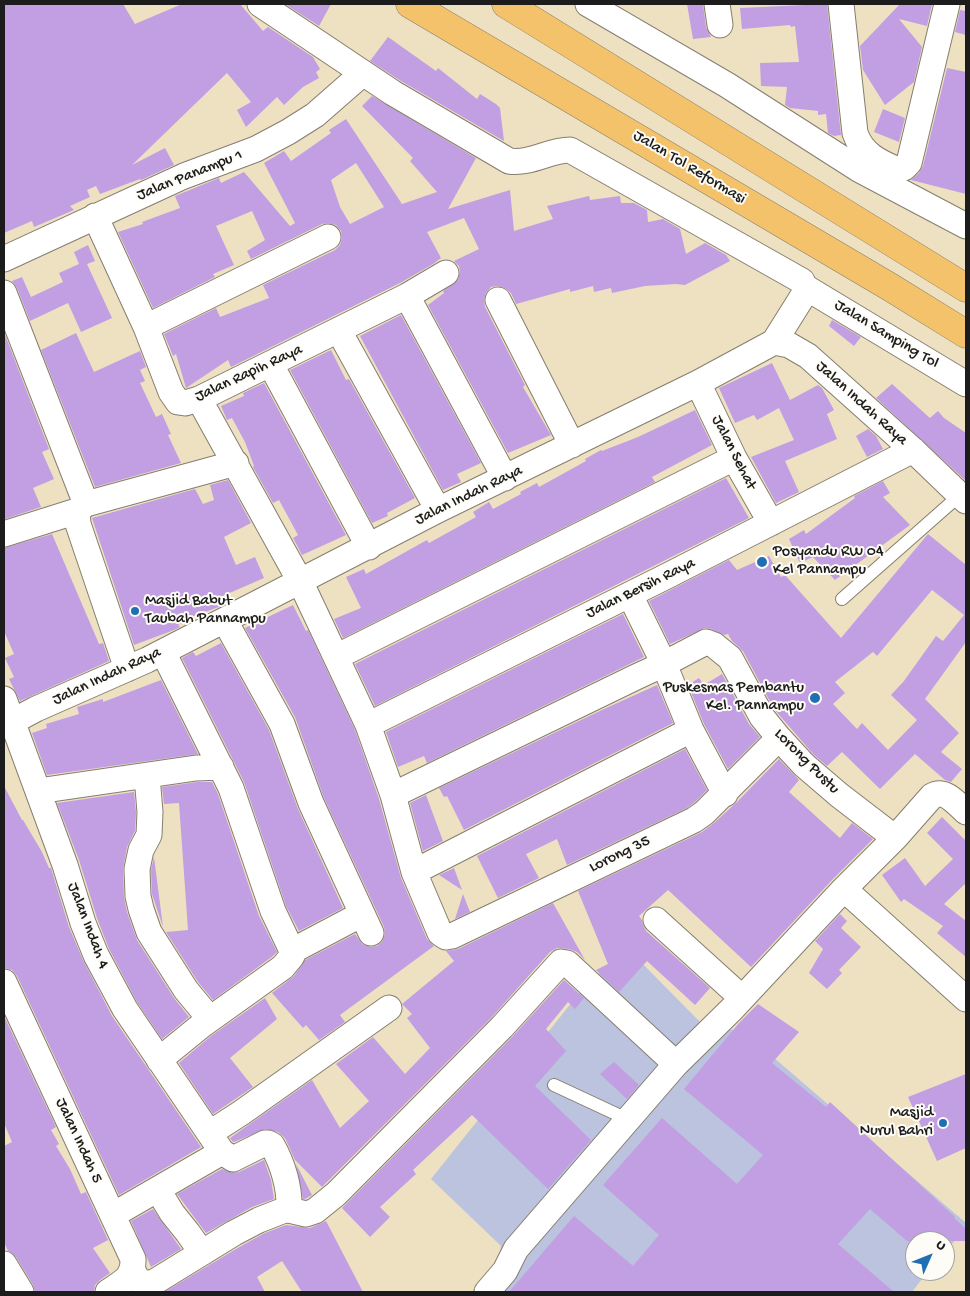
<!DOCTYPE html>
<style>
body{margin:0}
#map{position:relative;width:970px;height:1296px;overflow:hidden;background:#eee1c2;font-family:"Gochi Hand",sans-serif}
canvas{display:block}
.frame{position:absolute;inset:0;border:5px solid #1c1c1c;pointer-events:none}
.north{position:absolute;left:905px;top:1231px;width:50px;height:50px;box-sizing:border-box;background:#fdfcf7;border:1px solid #a3a29f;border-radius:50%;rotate:46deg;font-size:14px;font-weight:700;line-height:20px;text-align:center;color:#1c1c1c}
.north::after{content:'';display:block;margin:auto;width:18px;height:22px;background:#1f6fb2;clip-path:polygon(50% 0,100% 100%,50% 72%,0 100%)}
</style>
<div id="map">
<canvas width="970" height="1296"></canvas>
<div class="frame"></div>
<div class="north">U</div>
</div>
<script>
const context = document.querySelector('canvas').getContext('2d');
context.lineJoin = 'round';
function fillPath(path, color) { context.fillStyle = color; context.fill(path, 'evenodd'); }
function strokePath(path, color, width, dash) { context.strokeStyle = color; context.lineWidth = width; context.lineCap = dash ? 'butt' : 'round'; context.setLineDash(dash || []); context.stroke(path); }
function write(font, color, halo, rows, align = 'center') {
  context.font = font + ' "Gochi Hand",sans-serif'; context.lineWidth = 4; context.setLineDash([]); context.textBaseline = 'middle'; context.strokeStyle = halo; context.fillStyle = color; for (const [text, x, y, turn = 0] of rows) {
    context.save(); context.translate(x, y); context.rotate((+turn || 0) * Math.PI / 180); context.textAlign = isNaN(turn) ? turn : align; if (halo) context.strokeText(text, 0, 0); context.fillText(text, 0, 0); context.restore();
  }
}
const industrial = new Path2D(`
 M625 946 702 1024 744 1032 966 1223V1228L945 1252V1241H915V1271H928L912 1292H492L501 1246 431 1179 576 997Z`);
const building = new Path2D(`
 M4 4H123L135 24 182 4H240L263 31 268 27 313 57 320 69 316 72 319 78 303 87 284 105 277 97 246 127 237 110 251 102 227 73 132 165 165 148 174 165 141 180 140 179 100 194 96 186 87 190 90 197 70 206 74 210 34 227 32 221 4 233Z
 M285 4H331L319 26Z
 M687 4H703L706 27 711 37 693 39Z
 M827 4 841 135 834 136 828 133 826 114 818 115V111L790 108 785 105 787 87 761 86 760 63 799 62 795 26 791 27 790 25 742 29 740 8Z
 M900 4H932L927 26 899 19 922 47 914 82 885 105 863 70 860 46Z
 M960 10 966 11V35L955 32Z
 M388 37 436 71 438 68 477 99 480 94 496 104 500 108 504 141 401 81 370 61Z
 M947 68 966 72V194L911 180 919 173 923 166Z
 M372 96 476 158 448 209 510 190 514 231 553 219 547 206 589 196 590 200 620 196 621 203H634L647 210 648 222 663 219 680 229 686 254 705 243 726 255 730 261 685 285 676 284 645 286 612 293 611 288 594 292 593 286 570 292V289L516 304 511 293 505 288 498 286 491 287 486 293 484 299 485 307 525 385 523 387 551 435 508 453 428 305 444 293 443 291 458 280 460 272 459 266 454 261 479 249 464 218 427 232 441 258 433 264 400 283 231 367 228 360 186 388 176 354 173 356 164 334 216 308 220 317 269 298 263 285 335 250 340 245 342 238 341 231 336 225 328 223 322 224 251 259 247 251 265 240 252 211 216 226 234 265 213 274 215 277 153 308 118 232 143 224 142 222 180 208 175 196 219 178 221 183 244 172 290 226 295 223 264 163 284 151 291 161 331 133 329 130 346 119 402 204 437 192 410 161 413 158 362 106ZM356 163 384 207 350 224 340 207 331 180Z
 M883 109 905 118 899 142 874 132Z
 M88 245 95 261 87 264 112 318 81 332 68 303 30 321 17 288 12 281 22 277 31 297 63 282 59 273 79 264 74 252Z
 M401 315 481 463 457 474 461 482 443 490 360 336Z
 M832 320 861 337 854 346 829 326Z
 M4 332 49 449 42 452 54 479 33 488 41 507 5 519 4 515Z
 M76 333 94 372 140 351 146 367 140 370 145 381 140 383 156 417 162 414 171 434 168 435 181 463 95 487 41 350Z
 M331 350 346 380 349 379 415 498 387 513 388 516 372 523 290 370Z
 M772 363 790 400 818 385 822 388 834 410 827 414 837 439 785 461 799 492 776 503 751 457 794 440 779 408 757 420 754 415 735 423 719 388Z
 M264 383 346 535 302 555 293 538 298 535 279 500 273 503 253 467 254 466 245 442 232 418 227 420 221 406 244 396 243 393Z
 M892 384 930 418 938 411 944 418 966 433V481L876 398Z
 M695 410 712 445 652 477 655 482 343 638 334 619 361 608 346 577 364 569 366 574 427 540 429 543 476 517 473 512 489 502 493 509 521 494 520 492 537 483 539 487 568 471 586 461 585 459 601 450 602 451 638 437Z
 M868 429 876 436 883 449 867 457 856 436Z
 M726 478 749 518 375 706 355 664Z
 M228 480 251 523 224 537 236 565 255 557 264 578 218 598 221 606 192 617V618L178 625 180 627 174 630 134 645 92 518 195 489 203 504 214 500 210 485Z
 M883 481 890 493 883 497 910 525 835 580 813 557 800 563 789 539 804 530 806 534 855 498 854 496Z
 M52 534 99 644 103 643 109 661 20 701 9 679 14 677 5 658 14 654 4 631V548Z
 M928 534 966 565V642L925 699 959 733 941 752 962 769 951 782 945 780 915 754 880 789 842 752 827 766 814 755 774 709 743 651 732 641 728 634 724 635 711 629 705 628 670 644 649 601 729 560 737 570 769 556 781 577 785 575 841 638ZM932 590 964 615 943 641 936 636 904 681 891 695 917 720 888 750 862 723 857 729 833 704 845 693 835 682 873 652 877 656Z
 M293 605 306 631 308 630 355 730 379 799 401 878 427 939 434 946 340 1015 345 1022 319 1040 306 1025 303 1028 272 993 294 976 305 960 355 934 362 944 370 947 377 946 382 942 385 934 384 927 324 798 295 717 245 628Z
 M623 614 644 657 427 763 424 756 398 767 386 732Z
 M221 643 269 730 298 809 343 908 299 931 286 906 244 782 182 658 193 652 196 656Z
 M722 674 749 724 760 737 728 769 704 724 688 685 699 678 704 685Z
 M161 680 198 754 47 775 32 733 47 728 46 724 79 714 77 707 103 699V702Z
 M657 685 673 723 464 830 447 796 444 797 439 788 604 709Z
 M685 749 707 790 695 802 687 808 567 865 557 839 526 854 539 878 498 898 477 856Z
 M779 759 799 780 789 792 840 838 852 823 873 839 833 879 751 967 668 890 639 916 642 920 643 925 646 931 710 988 695 1005 647 961 619 992 596 970 608 964 578 891 702 832 714 823 737 802Z
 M197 782H212L218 794 259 916 277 952 273 956 213 1000 198 982 166 932 188 930 179 803 164 804 162 787Z
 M4 786 22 820H23L42 852 49 868H51L69 927 83 960 112 1016 201 1147 119 1195 17 976 12 970 4 968Z
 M134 792 136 812 135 831 127 847 123 869 124 897 127 912 137 940 174 998 189 1017 162 1039 137 1002 109 949 97 918 79 860 57 803Z
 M426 795 443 841 423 851 410 803Z
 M942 817 966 841V883L944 904 966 921V957L937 933 943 926 904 899 901 902 882 875 905 858 925 886 953 859 927 833Z
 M154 857 163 927 152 894 151 870Z
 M454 868 462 890 439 875Z
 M463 894 470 912 455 919Z
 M553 903 585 960 577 952 569 949 557 948 550 952 492 1017 322 1187 295 1160 285 1138 278 1132 265 1129 234 1142 232 1141 230 1138 312 1080 340 1128 369 1101 336 1064 373 1037 405 1074 430 1048 407 1018 412 1014 402 1004 454 961 446 951 458 949Z
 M840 914 847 921 841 928 861 947 839 970 842 973 827 989 809 973 823 949 815 941Z
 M564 980 584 998 575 1009 568 1002 546 1029 566 1051 535 1086 591 1140 548 1189 472 1115 413 1170 416 1174 380 1207 390 1217 370 1237 342 1208 512 1037Z
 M265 998 277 1019 230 1058 253 1087 213 1114 179 1063 211 1036Z
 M758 1004 799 1032 772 1063 826 1107 830 1102 955 1217 954 1218 966 1229V1241H907L870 1209 838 1244 894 1292H509L574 1216 633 1266 659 1235 603 1185 662 1118 737 1184 763 1155 684 1089 739 1023Z
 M4 1016 56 1127 51 1130 59 1144 56 1146 70 1169 81 1194 86 1192 108 1240 93 1248 110 1273 100 1280 95 1285 94 1292H35L33 1285 16 1257 8 1251 4 1242V1146L12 1142 4 1123Z
 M614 1062 639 1085 627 1099 600 1074Z
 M966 1074V1148L937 1161 908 1097Z
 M264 1160 271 1180 274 1199 252 1207 206 1233 177 1194 222 1169 232 1173 239 1172Z
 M296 1164 312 1195 305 1199H303Z
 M153 1209 181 1249 151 1267 131 1221Z
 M326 1221 363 1292H302L282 1261 257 1277 265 1292 166 1291 241 1246 265 1233 286 1225 310 1228Z`);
const lane = new Path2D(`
 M842 599 960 495
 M554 1085 627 1119`);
const street = new Path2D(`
 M260 4 393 93 509 161C532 164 549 150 570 150L802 281 806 291 774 342
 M588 4 727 85 860 170 966 226
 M717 4 720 25
 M841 4 855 133C862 154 879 162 898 170L904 168 909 163 947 4
 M95 216 146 327 171 392 178 402 185 403 199 399 407 296 446 273
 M4 259 184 176 256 149 288 132 315 115 363 73
 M805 287 966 384
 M4 293 86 504
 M407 296 505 478
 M498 300 572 445
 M146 327 328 237
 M339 331 438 510
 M271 365 369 547
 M698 383 734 458 771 523
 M199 399 301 583 368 725 393 795 414 872 440 933 446 937 452 936 694 820 704 813 779 738
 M77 511 78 524 127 669
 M4 534 77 511 86 504 236 463
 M630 595 664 664 691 730 725 794
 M225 621 282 724 311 803 371 933
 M336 657 734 458
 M4 699 65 865 83 923 96 955 125 1009 222 1152 113 1215
 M368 725 669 575 913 450
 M4 726 36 709 147 660 438 510 698 383 774 342 789 345 808 356 913 450 966 501
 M147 776 150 812 149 835 141 850 137 869 138 896 141 909 149 932 186 990 210 1019
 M38 791 196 768 221 767
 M393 795 636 677 664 664 706 642 714 645 730 658 762 717 779 738 804 765 839 795 895 838
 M414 872 691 730
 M844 889 966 999
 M656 920 742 998
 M292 951 362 914
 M4 982 133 1259C134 1278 122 1282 108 1292
 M159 1060 202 1025 283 967 292 956V951L273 911 231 788 163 652
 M210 1133 241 1113 389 1008
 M222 1152 233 1159 265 1143H268L272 1145C283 1164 290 1188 289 1210
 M158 1190 172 1213 188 1233 202 1253
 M4 1264 21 1292
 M133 1271 138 1280 147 1284 156 1281 234 1233 259 1220 282 1211 289 1210 306 1214 315 1211 336 1194 502 1027 561 962 567 963 676 1064
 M487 1292 505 1271 516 1249 676 1064 733 1008 844 889 895 838 932 796C945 788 957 804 966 812`);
const highway = new Path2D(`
 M410 4 890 287 966 334
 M506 4 966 288`);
const markers = [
 [762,562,6,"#1f6fb2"],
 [135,611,5,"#1f6fb2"],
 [815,698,6,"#1f6fb2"],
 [943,1123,5,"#1f6fb2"]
];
const streetNames = [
 ["Jalan Tol Reformasi",689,168,31],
 ["Jalan Panampu 1",190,176,-22],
 ["Jalan Samping Tol",886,335,31],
 ["Jalan Rapih Raya",249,374,-25],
 ["Jalan Indah Raya",861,404,42],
 ["Jalan Sehat",733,453,63],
 ["Jalan Indah Raya",469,496,-26],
 ["Jalan Bersih Raya",641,589,-26],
 ["Jalan Indah Raya",107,677,-25],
 ["Lorong Pustu",806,762,45],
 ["Lorong 35",620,855,-26],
 ["Jalan Indah 4",87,926,69],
 ["Jalan Indah 5",78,1141,65]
];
const poiNames = [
 ["Posyandu RW 04",773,553],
 ["Kel Pannampu",773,571],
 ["Masjid Babut",145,602],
 ["Taubah Pannampu",145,620],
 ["Puskesmas Pembantu",804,689,"right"],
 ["Kel. Pannampu",804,707,"right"],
 ["Masjid",933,1114,"right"],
 ["Nurul Bahri",933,1132,"right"]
];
fillPath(industrial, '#bcc3de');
fillPath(building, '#c29ee2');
strokePath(lane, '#857e6f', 14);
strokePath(street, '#857e6f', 27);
strokePath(highway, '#857e6f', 29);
strokePath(lane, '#fff', 12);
strokePath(street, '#fff', 25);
strokePath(highway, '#f4c26a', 28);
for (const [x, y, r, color] of markers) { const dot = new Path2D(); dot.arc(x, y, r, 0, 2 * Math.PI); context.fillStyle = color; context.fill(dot); strokePath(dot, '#fdfcf7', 2); }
write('16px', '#1c1c1c', '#fdfcf7', streetNames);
write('16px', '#1c1c1c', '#fdfcf7', poiNames, 'left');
</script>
